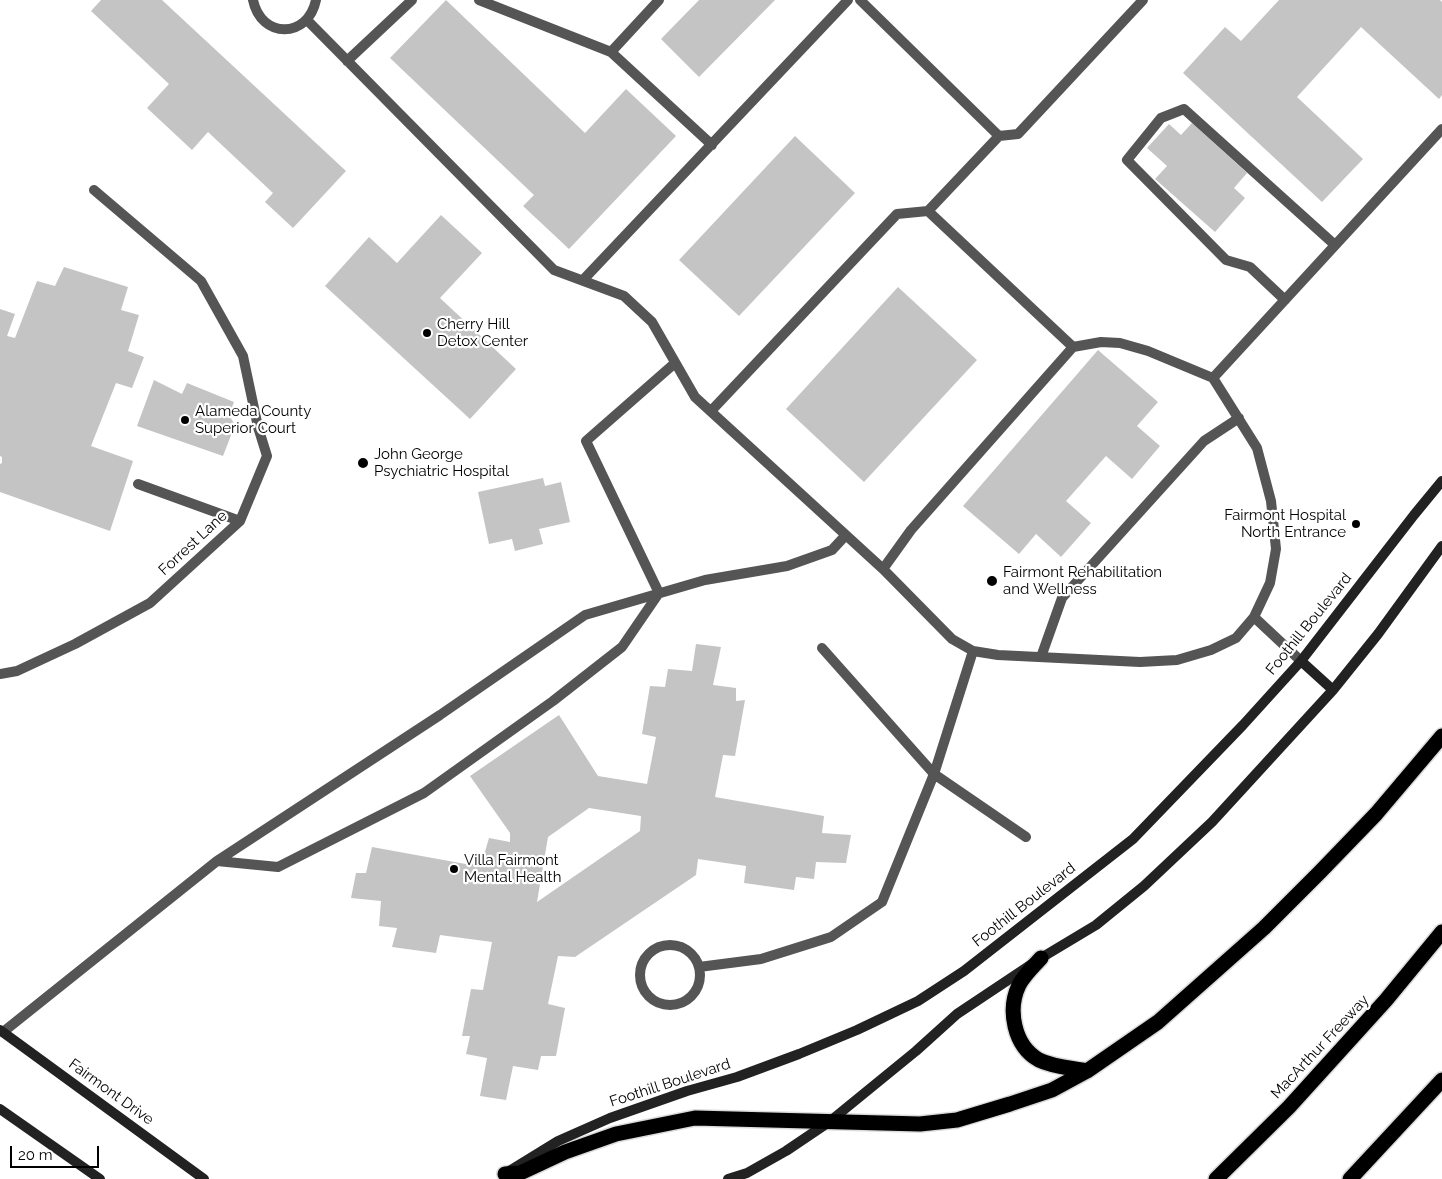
<!DOCTYPE html>
<style>
body{margin:0}
#map{position:relative;width:1442px;height:1179px;overflow:hidden;background:#fff;font-family:Raleway,sans-serif}
canvas{display:block}
.scale{position:absolute;left:10px;top:1146px;width:89px;height:22px;box-sizing:border-box;border:2px solid #000;border-top:0;padding-left:6px;font-size:15px;line-height:18px;white-space:nowrap;color:#000;-webkit-text-stroke:4px #fff;paint-order:stroke}
</style>
<div id="map">
<canvas width="1442" height="1179"></canvas>
<div class="scale">20 m</div>
</div>
<script>
const context = document.querySelector('canvas').getContext('2d');
context.lineJoin = 'round';
function fillPath(path, color) { context.fillStyle = color; context.fill(path, 'evenodd'); }
function strokePath(path, color, width, dash) { context.strokeStyle = color; context.lineWidth = width; context.lineCap = dash ? 'butt' : 'round'; context.setLineDash(dash || []); context.stroke(path); }
function write(font, color, halo, rows, align = 'center') {
  context.font = font + ' Raleway,sans-serif'; context.lineWidth = 4.5; context.setLineDash([]); context.textBaseline = 'middle'; context.strokeStyle = halo; context.fillStyle = color; for (const [text, x, y, turn = 0] of rows) {
    context.save(); context.translate(x, y); context.rotate((+turn || 0) * Math.PI / 180); context.textAlign = isNaN(turn) ? turn : align; if (halo) context.strokeText(text, 0, 0); context.fillText(text, 0, 0); context.restore();
  }
}
const building = new Path2D(`
 M101 0H162L346 171 293 228 265 202 273 193 208 132 192 150 147 108 169 84 91 11Z
 M446 0 585 133 626 89 676 136 569 249 523 206 534 195 390 58Z
 M699 0H775L699 77 661 39Z
 M1279 0H1440L1442 2V95L1439 99 1361 27 1297 97 1363 159 1322 202 1183 73 1225 27 1241 41Z
 M1192 123 1247 173 1234 188 1245 198 1215 232 1155 179 1167 166 1147 148 1169 124 1181 135Z
 M795 136 855 193 739 316 679 260Z
 M441 215 482 253 440 298 516 369 470 419 325 286 369 237 397 263Z
 M64 267 128 287 121 310 139 315 128 351 144 357 132 388 116 383 91 446 133 461 110 531 0 492V464L2 463V457L0 456V309L15 314 7 336 15 338 37 281 55 286Z
 M898 287 977 360 864 482 786 409Z
 M1098 350 1158 402 1137 426 1160 446 1132 479 1106 456 1066 501 1091 523 1061 557 1036 534 1019 554 963 506Z
 M154 380 182 394 187 383 234 402 229 415 235 425 223 456 137 426Z
 M543 478 545 486 561 482 570 522 539 529 543 544 515 551 512 539 489 544 478 492Z
 M696 644 721 647 713 685 736 688V701L745 700 735 756 723 755 715 797 824 816 822 833 851 835 846 863 816 862 814 879 796 877 794 890 744 883 746 866 698 859 696 875 575 957 558 956 548 1004 565 1008 556 1056H541L538 1070 513 1066 506 1100 480 1096 487 1058 466 1054 470 1036H462L471 989 483 990 492 942 440 935 436 953 392 947 397 928 379 926 381 901 351 898 356 873H366L372 847 471 865 484 855 489 838 510 842V833L470 776 559 715 598 776 647 784 656 737 642 734 650 686 665 687 668 669 692 671ZM589 808 641 816 640 831 537 902 548 837Z`);
const service = new Path2D(`
 M253 0C261 39 308 39 316 0
 M479 0 611 52 712 145
 M860 0 999 136
 M307 20 554 270 624 296 652 322 695 397 883 569 952 639 973 651 998 655 1140 662 1177 660 1211 650 1236 638 1254 617 1270 583 1276 549 1271 501 1257 448 1213 378 1148 351 1120 343 1101 342 1073 347 911 530 883 569
 M611 52 659 0
 M347 61 412 0
 M928 211 1073 347
 M583 280 848 0
 M1285 300 1250 267 1226 260 1127 160 1161 118 1184 109 1335 245
 M1213 378 1442 129
 M711 411 897 214 928 211 999 136 1018 134 1143 0
 M138 484 240 521
 M1254 617 1301 661
 M822 648 934 774 1026 837
 M1041 657 1062 598 1204 441 1239 418
 M0 674 17 671 75 644 150 603 240 521 267 456 258 427 243 356 201 281 94 190
 M217 861 278 867 424 793 553 701 622 647 659 593 586 441 675 363
 M640 975a30 30 0 1 1 60 0a30 30 0 1 1-60 0Z
 M699 967 761 959 831 937 882 902 934 774 973 651
 M3 1032 217 861 440 715 585 615 705 580 787 566 832 550 845 536`);
const secondary = new Path2D(`
 M1301 661 1333 690
 M0 1030 204 1179
 M0 1109 100 1179
 M506 1173 558 1141 610 1118 687 1091 737 1077 799 1054 857 1030 918 1001 964 971 1133 839 1243 725 1301 661 1414 515 1442 481
 M728 1179 747 1173 786 1151 829 1122 916 1051 957 1014 1041 958 1096 925 1144 886 1212 822 1333 690 1378 634 1442 546`);
const motorway = new Path2D(`
 M1041 958C1034 966 1024 975 1019 985 1007 1010 1014 1046 1039 1060 1053 1067 1072 1068 1087 1071
 M505 1174 520 1173 565 1152 616 1134 695 1118 920 1124 957 1120 1010 1104 1052 1090 1087 1071 1158 1022 1264 928 1320 872 1376 814 1442 736
 M1216 1179 1289 1107 1386 1000 1442 932
 M1350 1179 1442 1080`);
const markers = [
 [427,333,5,"#000"],
 [185,420,5,"#000"],
 [363,463,6,"#000"],
 [1356,524,5,"#000"],
 [992,581,6,"#000"],
 [454,869,5,"#000"]
];
const poiNames = [
 ["Cherry Hill",437,324],
 ["Detox Center",437,341],
 ["Alameda County",195,411],
 ["Superior Court",195,428],
 ["John George",374,454],
 ["Psychiatric Hospital",374,471],
 ["Fairmont Hospital",1346,515,"right"],
 ["North Entrance",1346,532,"right"],
 ["Fairmont Rehabilitation",1003,572],
 ["and Wellness",1003,589],
 ["Villa Fairmont",464,860],
 ["Mental Health",464,877]
];
const streetNames = [
 ["Forrest Lane",193,543,-43],
 ["Foothill Boulevard",1309,624,-51],
 ["Foothill Boulevard",1024,905,-38],
 ["MacArthur Freeway",1320,1047,-47],
 ["Foothill Boulevard",670,1083,-18],
 ["Fairmont Drive",111,1092,36]
];
fillPath(building, '#c4c4c4');
strokePath(motorway, '#dbdbdb', 18);
strokePath(service, '#555', 10);
strokePath(secondary, '#222', 10);
strokePath(motorway, '#000', 15);
for (const [x, y, r, color] of markers) { const dot = new Path2D(); dot.arc(x, y, r, 0, 2 * Math.PI); context.fillStyle = color; context.fill(dot); strokePath(dot, '#fff', 2); }
write('15px', '#000', '#fff', poiNames, 'left');
write('15px', '#000', '#fff', streetNames);
</script>
